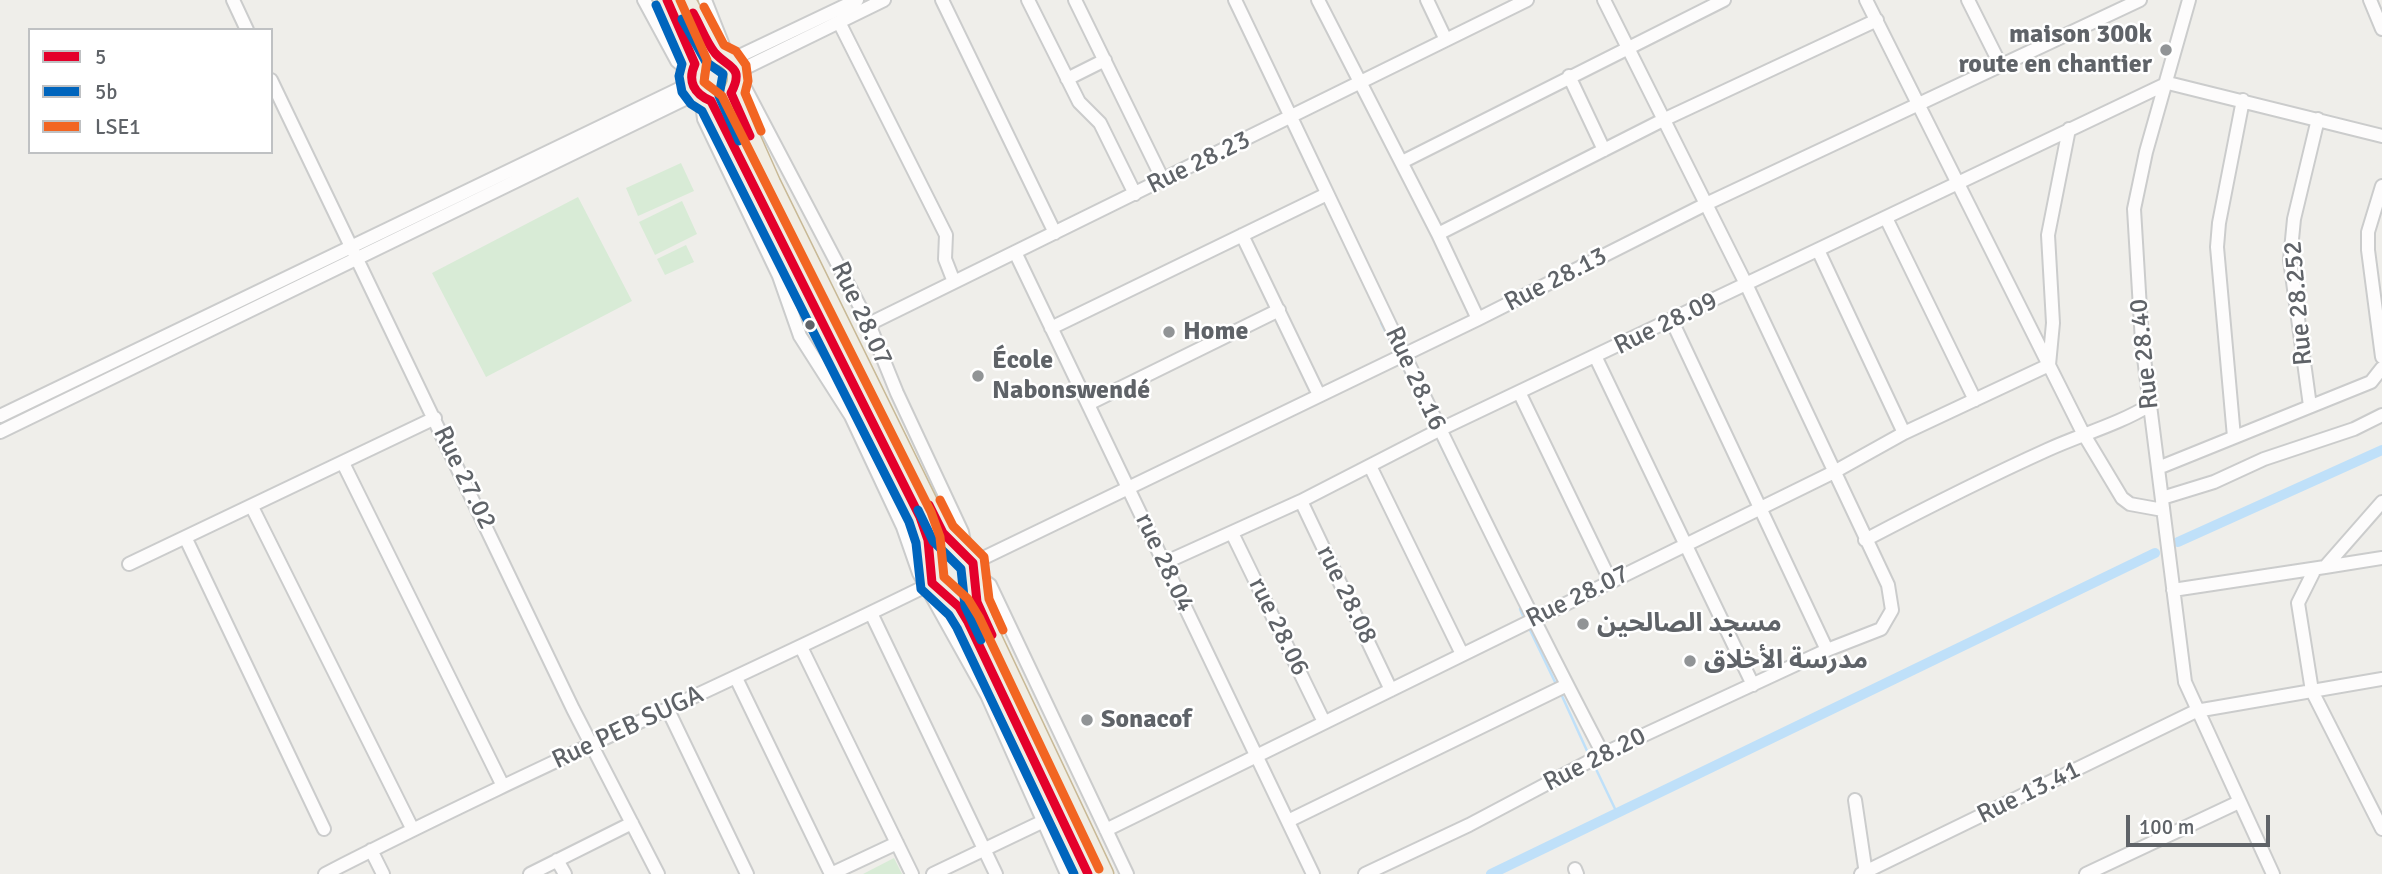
<!DOCTYPE html>
<meta charset="utf-8">
<style>
body{margin:0}
#map{position:relative;width:2382px;height:874px;overflow:hidden;background:#efeeea;font-family:Signika,sans-serif}
canvas{display:block}
.legend{position:absolute;left:28px;top:28px;width:245px;height:126px;box-sizing:border-box;background:#fff;border:2px solid #bfc1c3;margin:0;padding:9px 12px;list-style:none;font-size:21px;color:#5f6368}
.legend li{display:flex;align-items:center;gap:14px;height:35px}
.legend b{width:35px;border:2px solid #bfc1c3}
.scale{position:absolute;left:2126px;top:815px;width:144px;height:32px;box-sizing:border-box;border:4px solid #5f6368;border-top:0;padding-left:9px;font-size:21px;line-height:24px;white-space:nowrap;color:#5f6368;-webkit-text-stroke:5px #fff;paint-order:stroke}
</style>
<div id="map">
<canvas width="2382" height="874"></canvas>
<ul class="legend">
<li><b style="height:9px;background:#e4002b"></b>5</li>
<li><b style="height:9px;background:#0065bd"></b>5b</li>
<li><b style="height:9px;background:#f26522"></b>LSE1</li>
</ul>
<div class="scale">100 m</div>
</div>
<script>
const context = document.querySelector('canvas').getContext('2d');
context.lineJoin = 'round';
function fillPath(path, color) { context.fillStyle = color; context.fill(path, 'evenodd'); }
function strokePath(path, color, width, dash) { context.strokeStyle = color; context.lineWidth = width; context.lineCap = dash ? 'butt' : 'round'; context.setLineDash(dash || []); context.stroke(path); }
function write(font, color, halo, rows, align = 'center') {
  context.font = font + ' Signika,"Noto Sans Arabic",sans-serif'; context.lineWidth = 5; context.setLineDash([]); context.textBaseline = 'middle'; context.strokeStyle = halo; context.fillStyle = color; for (const [text, x, y, turn = 0] of rows) {
    context.save(); context.translate(x, y); context.rotate((+turn || 0) * Math.PI / 180); context.textAlign = isNaN(turn) ? turn : align; if (halo) context.strokeText(text, 0, 0); context.fillText(text, 0, 0); context.restore();
  }
}
const green = new Path2D(`
 M681 163 694 191 638 216 626 188Z
 M578 197 632 301 486 377 432 273Z
 M682 201 697 234 655 255 639 222Z
 M686 245 694 262 665 275 657 259Z
 M894 858 902 874H863Z`);
const stream = new Path2D(`
 M750 114 780 182
 M1381 323 1394 348
 M1401 363 1431 425
 M1438 440 1455 475
 M1520 609 1523 616
 M1530 630 1555 682
 M1562 696 1588 753
 M1595 767 1617 813`);
const canal = new Path2D(`
 M2178 542 2382 450
 M1491 874 2155 553`);
const minor = new Path2D(`
 M233 0 247 30
 M644 0 677 61 691 73
 M705 0 724 48 725 58
 M942 0 1055 233
 M1028 0 1079 102 1100 123 1135 194
 M1075 0 1163 180
 M1235 0C1356 252 1473 506 1603 754
 M1318 0 1438 234 1478 319
 M1427 0 1446 40
 M1866 0 2083 433 2122 498 2130 504 2163 510
 M1968 0 2000 64
 M2189 0 2146 152 2134 209 2142 342 2185 682 2273 874
 M2370 0 2382 29
 M839 22 946 235 945 259 954 282
 M729 61 857 0
 M1569 76 1604 150
 M737 77 747 67 884 0
 M1067 79 1105 60
 M271 80 573 709 658 874
 M736 83 745 88 869 324 897 393 962 532 967 556
 M701 97 704 119 779 276 800 336 851 416 903 527 919 573 987 695 1067 874
 M1402 162 1724 0
 M2382 186 2368 232V250L2382 357
 M1886 218 1975 400
 M1438 234 1663 120 1877 20
 M1242 235 1319 395
 M1818 250 1904 433
 M1015 252 1313 874
 M1672 321 1827 650
 M869 324 1527 0
 M1051 328 1327 194
 M1596 358 1753 685
 M1520 394 1610 580
 M1088 404 1279 310
 M2310 406 2290 260 2294 219 2318 119
 M0 416 679 89 691 78
 M0 432 697 93
 M2234 437 2217 247 2219 223 2243 100
 M343 463 503 786
 M1370 466 1462 654
 M2158 468 2371 382 2382 368
 M2162 498 2214 482 2264 459 2354 429 2382 415
 M1301 501 1391 690
 M252 507 412 828
 M1232 533 1324 722
 M186 539 324 829
 M1865 540C1926 508 1985 478 2047 450 2082 434 2117 425 2150 405
 M973 563 1478 319 1706 204 2140 0
 M1164 563 1301 501 1439 430 2168 83 2382 136
 M129 564 435 418
 M2325 567 2382 558
 M2315 569 2298 603 2312 691 2382 829
 M975 574 990 585 1127 874
 M2173 590 2325 567 2382 502
 M871 613 996 874
 M801 647 912 874
 M736 678 831 874 897 843
 M668 710 747 874
 M1855 800 1866 874
 M1288 821 1567 685
 M1106 830 1834 472 1904 433 2049 365 2053 323 2048 235 2069 129
 M371 850 383 874
 M557 860 565 874
 M1575 869 1577 874
 M325 874C524 772 729 683 930 584
 M530 874 632 823
 M933 874 1050 818
 M1365 874 1469 825 1603 754 1827 650 1881 629 1892 610 1888 585 1746 284 1604 0
 M1861 874 2196 711 2382 679
 M2086 874 2239 802`);
const highway = new Path2D(`
 M667 0 695 64
 M686 0 716 55
 M691 78a23 23 0 1 1 46 0a23 23 0 1 1-46 0Z
 M731 93 771 183 943 533 973 563V583L983 618 1104 874
 M711 101 920 517 928 540 932 583 959 607 968 622 1088 874`);
const bus1 = new Path2D(`
 M667 0 695 64C687 81 694 94 711 101L920 517 928 540 932 583 959 607 968 622 1088 874
 M693 13C700 25 706 42 715 53 728 68 745 66 731 93L750 136
 M929 505 943 533 973 563 977 602 992 635`);
const bus2 = new Path2D(`
 M656 5 682 64 679 76 682 92 691 104 702 111 909 522 916 543 921 589 949 615 957 628 1074 874
 M682 19 706 62 723 74 719 96 739 141
 M918 510 933 541 961 569 965 606 981 640`);
const bus3 = new Path2D(`
 M680 0 707 60 704 82 722 96 931 512 940 537 944 577 968 599 979 617 1099 869
 M704 7 724 45 736 51 746 65 748 81 745 93 761 131
 M940 500 953 526 984 557 989 599 1003 630`);
const markers = [
 [2166,50,7,"#919496"],
 [810,325,6,"#5f6368"],
 [1169,332,7,"#919496"],
 [978,376,7,"#919496"],
 [1583,624,7,"#919496"],
 [1690,661,7,"#919496"],
 [1087,720,7,"#919496"]
];
const poiNames = [
 ["maison 300k",2152,35,"right"],
 ["route en chantier",2152,65,"right"],
 ["Home",1183,332],
 ["École",992,361],
 ["Nabonswendé",992,391],
 ["مسجد الصالحين",1597,624],
 ["مدرسة الأخلاق",1704,661],
 ["Sonacof",1101,720]
];
const streetNames = [
 ["Rue 28.23",1199,163,-26],
 ["Rue 28.13",1556,280,-27],
 ["Rue 28.252",2299,303,-95],
 ["Rue 28.07",861,314,65],
 ["Rue 28.09",1666,324,-26],
 ["Rue 28.40",2145,354,-96],
 ["Rue 28.16",1415,379,65],
 ["Rue 27.02",464,478,64],
 ["rue 28.04",1164,563,65],
 ["rue 28.08",1346,595,64],
 ["Rue 28.07",1578,597,-26],
 ["rue 28.06",1278,627,64],
 ["Rue PEB SUGA",628,728,-25],
 ["Rue 28.20",1595,760,-27],
 ["Rue 13.41",2029,793,-26]
];
fillPath(green, '#d8ebd6');
strokePath(stream, '#bfe0f9', 2.5);
strokePath(canal, '#bfe0f9', 10);
strokePath(minor, '#cbcccc', 16);
strokePath(highway, '#c8b996', 21);
strokePath(minor, '#fdfcfc', 12);
strokePath(highway, '#f0ede3', 18);
strokePath(bus1, '#e4002b', 9);
strokePath(bus2, '#0065bd', 9);
strokePath(bus3, '#f26522', 9);
for (const [x, y, r, color] of markers) { const dot = new Path2D(); dot.arc(x, y, r, 0, 2 * Math.PI); context.fillStyle = color; context.fill(dot); strokePath(dot, '#fff', 2.5); }
write('bold 26px', '#5f6368', '#fff', poiNames, 'left');
write('26px', '#5f6368', '#fff', streetNames);
</script>
